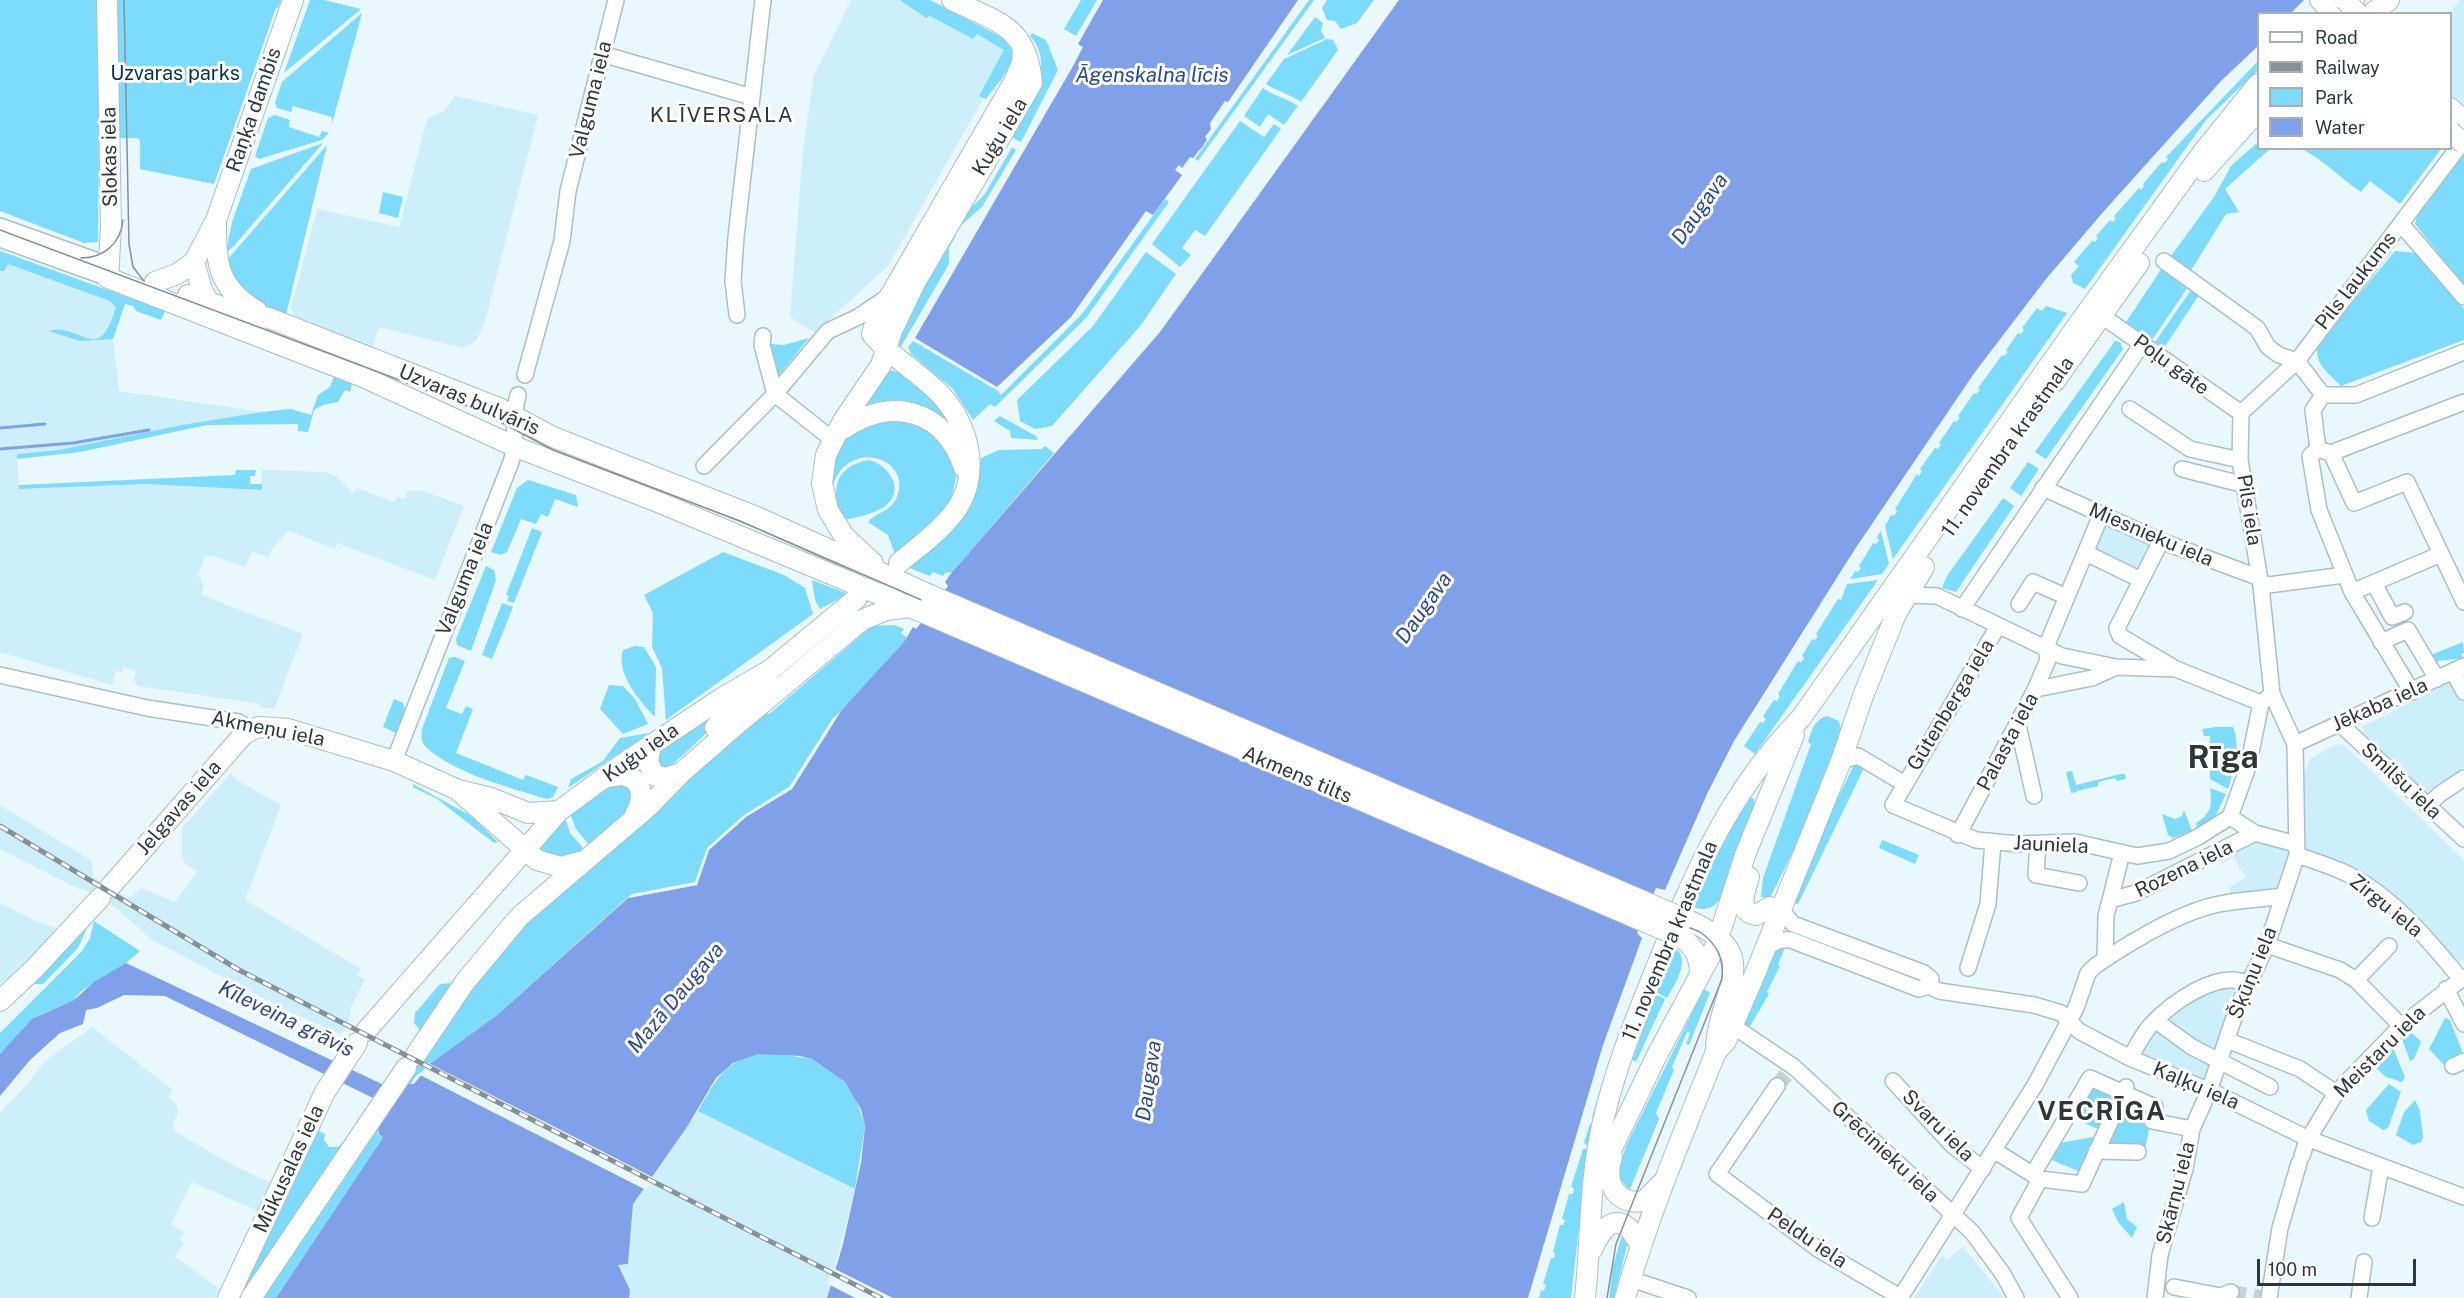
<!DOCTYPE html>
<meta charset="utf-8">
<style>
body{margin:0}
#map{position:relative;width:2464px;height:1298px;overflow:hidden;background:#e9f8fd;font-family:"Public Sans",sans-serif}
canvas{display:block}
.legend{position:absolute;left:2257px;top:12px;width:195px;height:138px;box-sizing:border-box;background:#fff;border:2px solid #abafb1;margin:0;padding:8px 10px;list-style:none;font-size:18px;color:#2e373b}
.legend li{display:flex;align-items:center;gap:12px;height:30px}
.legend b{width:30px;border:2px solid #abafb1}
.scale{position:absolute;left:2257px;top:1259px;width:159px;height:27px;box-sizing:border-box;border:3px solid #2e373b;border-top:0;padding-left:8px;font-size:18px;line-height:21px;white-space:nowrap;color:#2e373b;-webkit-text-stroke:4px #fff;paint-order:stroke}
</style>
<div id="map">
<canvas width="2464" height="1298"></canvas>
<ul class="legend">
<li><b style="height:8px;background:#fff"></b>Road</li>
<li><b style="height:8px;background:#869196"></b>Railway</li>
<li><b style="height:16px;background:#7ddcfc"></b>Park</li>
<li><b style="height:16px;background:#81a0ea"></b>Water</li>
</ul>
<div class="scale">100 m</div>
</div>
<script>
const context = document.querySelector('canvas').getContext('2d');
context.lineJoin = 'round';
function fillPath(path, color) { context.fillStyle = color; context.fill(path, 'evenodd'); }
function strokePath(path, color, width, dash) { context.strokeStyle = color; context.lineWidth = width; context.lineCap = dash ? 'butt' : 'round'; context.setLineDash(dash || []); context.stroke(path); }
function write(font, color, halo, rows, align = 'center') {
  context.font = font + ' "Public Sans",sans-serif'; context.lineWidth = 6; context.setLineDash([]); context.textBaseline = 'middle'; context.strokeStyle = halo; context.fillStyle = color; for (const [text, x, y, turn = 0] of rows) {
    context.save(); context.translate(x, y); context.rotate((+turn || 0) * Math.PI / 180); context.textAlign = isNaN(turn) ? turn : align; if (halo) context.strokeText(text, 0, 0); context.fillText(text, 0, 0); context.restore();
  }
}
const built = new Path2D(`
 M851 0H926L1011 50 888 266 815 333 790 317 803 150 814 75Z
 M2460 0H2464V112L2451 98 2449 14Z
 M455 96 538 115 485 321 476 341 463 348 379 327 372 350 297 324 291 308 317 209 399 227 427 119 444 111Z
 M0 250 127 297 113 339 119 391 262 412 182 425 58 450 17 454 19 489 146 484 261 490 262 470 325 472 337 477 353 493 356 488 394 502 397 496 404 499 408 491H423L464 506 435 580 337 543 335 549 288 531 272 549 269 558 252 552 245 567 213 556 205 557 198 575 204 586 201 595 303 634 274 709 259 707 260 704 138 686 134 680 136 671 123 667 122 673 116 671 112 685 0 652Z
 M2105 524 2153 545 2139 575 2094 551Z
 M2453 681 2464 699V768L2427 792 2399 769 2362 730 2363 726Z
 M2337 744 2343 745 2356 756 2464 860V960L2457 963 2426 924 2357 870 2304 848 2302 778 2311 758Z
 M231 773 238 781 281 805 245 900 361 969 356 975 365 979 351 1007 349 1023 340 1034 292 1013 152 940 116 908 84 889H79L0 849V805L91 860 94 877 125 897 132 896 141 888 175 902 197 872 185 864 182 855V828Z
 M2252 839 2288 849 2289 858 2278 889 2231 895 2230 887 2246 877 2233 857 2222 864 2219 859Z
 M0 903 36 921 61 930 21 970 0 984Z
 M2239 985 2214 1055 2164 1020 2202 991Z
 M92 1027 173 1090 168 1097 176 1104 178 1112 172 1126 176 1132 236 1167 270 1182 258 1211 192 1182 171 1224 184 1232 179 1239 184 1243 175 1257 220 1289 215 1298H0V1113L31 1080 45 1061Z
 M2159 1027 2214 1061 2207 1080 2203 1082 2139 1054Z
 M698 1111 855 1189 827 1298H629V1290L618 1265 628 1264 633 1204Z
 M1963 1247 2005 1298H1914L1942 1255 1947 1260Z`);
const green = new Path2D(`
 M0 0H281L278 8H276L214 184 140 169V140L136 138 99 139 98 242 84 243 0 211Z
 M310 0H324L361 9 284 73Z
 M900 0H930L1009 41C1020 63 998 82 986 99L979 96 1004 50 977 34 973 39 930 16 926 18Z
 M1081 0H1097L1076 36 1064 29Z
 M1309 0H1314L1198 161 1195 159Z
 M1327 0H1374L1357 23 1341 29 1335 21 1327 20 1322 8Z
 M362 13 332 124V117L293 106 291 112 277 108 275 103 282 82Z
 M1315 17 1323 23 1321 31 1325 38 1287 55Z
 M1032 33 1046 40 1058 70 1021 142 1013 138C1020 103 1060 70 1030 36Z
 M1327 39 1333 40 1338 50 1301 102C1290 94 1278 92 1266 84L1284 59Z
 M2258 61V70L2206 120 2085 289 2073 283 2071 275 2079 266 2074 262 2092 241 2095 242 2098 238 2096 236 2110 220 2113 222 2116 218 2114 216 2139 188 2141 190 2144 186 2143 184 2162 162 2165 163 2168 159 2166 157Z
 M1263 88C1276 97 1288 99 1298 106L1284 125 1268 114 1260 127 1244 116Z
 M275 115 290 120 289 127 319 137 322 131 329 133 322 140 259 159 255 156 268 118Z
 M1240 121 1264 137 1274 124 1281 129 1205 236 1195 230 1182 248 1191 255 1180 267 1152 244Z
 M2258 142V148L2270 149 2225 189 2239 212 2226 214 2190 272 2168 260 2214 197 2231 166Z
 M323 143 232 248 226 252 232 222 251 169Z
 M327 145 286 315C258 304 237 289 227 260Z
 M1012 147 1016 150 982 207 960 226 970 209 985 194Z
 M2302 149H2441L2400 204 2370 181 2361 192C2340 178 2324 160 2302 149Z
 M2463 155 2464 156V286L2415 224 2418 213Z
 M383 192 403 197 398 218 379 213Z
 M1165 199 1169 202 1086 318 995 407 990 404 973 420 953 389 911 354 908 347 913 341 998 391 1001 395 1082 314Z
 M950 232 956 235 949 248V264L899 350 897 340Z
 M0 251 165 311 161 320 136 311 133 306 125 304 113 339 80 341 49 331C82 322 98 368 116 307L110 301 8 264 4 271H0Z
 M2395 251 2417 253 2464 309V340L2341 386C2328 373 2313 363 2318 343Z
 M1146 252 1176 274 1141 325 1052 426 1035 429 1020 421 1017 400 1093 326Z
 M2164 265 2188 287 2152 340 2126 322Z
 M2191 290 2201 292 2164 348 2155 342Z
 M2046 306 2067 313 1893 559 1885 526 1891 515 1894 516 1897 511 1895 509 1917 474 1919 476 1922 471 1920 469 1935 448 1938 449 1941 444 1939 443 1954 421 1956 422 1960 418 1958 416 1974 393 1976 394 1980 390 1978 388 2002 355 2004 356 2008 352 2006 350 2018 333 2021 334 2024 330 2022 328 2037 308 2042 311Z
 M809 338 779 375 776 373 770 352 771 344 784 345Z
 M2115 341 2120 342 2123 349 2046 459 2035 452Z
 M887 370C912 370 941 408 952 428 922 404 905 394 865 405Z
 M335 374 352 383 350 392 345 390 338 402 323 405 314 410 308 432 298 431V424L207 425 80 452 17 459V454L58 450 182 425 262 412 291 409 311 415 318 395 330 387Z
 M879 416 929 427 950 452 956 478 952 496 946 513 927 531 921 530 920 536 896 557 888 535 868 522C875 513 890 512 896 499 916 457 843 434 831 492 834 445 837 438 879 416Z
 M1000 416 1036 436 1038 440 1011 438 1010 431 994 421Z
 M1045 446 1054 453 952 573 946 572 943 576 933 572 930 576 904 566 978 476 981 458 999 450 1042 449Z
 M869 460C889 465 906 491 885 506 873 515 857 517 844 520 829 492 834 466 869 460Z
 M2028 462 2039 469 2021 496 2010 488Z
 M236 470H256L255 476H250V484H262V490L146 484 19 489V485L235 475Z
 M528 480 576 495 578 507 555 499 548 517 541 514 536 524 521 519 507 552 501 555 491 552 517 488Z
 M2003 498 2014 506 1956 592 1942 588 1947 576Z
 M532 528 542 532 514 603 507 601 509 596 506 595Z
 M1881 531 1889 564 1882 574 1850 579 1855 571 1858 572 1861 568 1859 566 1873 543 1876 544 1879 540 1877 537Z
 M723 552 784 575 805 588 813 614 666 720 662 668 652 647 653 613 644 595Z
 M486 566 494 570 496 580 471 651 457 645 456 639Z
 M812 580 848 594 820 609 815 600Z
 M1878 580 1755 754 1744 746 1760 722 1763 723 1766 719 1763 716 1774 700 1777 701 1780 696 1778 694 1798 661 1801 663 1804 658 1802 656 1812 639 1815 640 1818 636 1816 634 1838 599 1841 600 1847 584Z
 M502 603 513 607 492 659 482 655Z
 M894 625 904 629 901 633 906 637 905 642 792 789 697 885 627 898 496 1016 416 1076 377 1134 384 1138 276 1298H260L423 1054 508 938 583 868 610 852 650 818 678 785 764 709 769 714 872 626Z
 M2463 642 2464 653H2461L2463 658 2438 661V668L2445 667 2436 671 2431 655Z
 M635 646 644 647 656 667 655 717C640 702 615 672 623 650Z
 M455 657 465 661 446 708 462 714 466 706 473 709 456 753 523 780 526 775 558 787 553 797 547 799C511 788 453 773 426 747 421 742 421 736 422 729L449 658Z
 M609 685 623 686 635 699 648 724 623 734 600 709Z
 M394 699 403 703 405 709 396 733 383 727Z
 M732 701C725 717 678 762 662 772L655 756Z
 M1827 716 1839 721 1842 734 1809 819 1770 898 1761 897 1763 878 1811 744 1808 742C1812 730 1814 720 1827 716Z
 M2216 727H2233C2241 747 2234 770 2228 789L2210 779V736H2204L2202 729Z
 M649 733 568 788 571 779 603 761 620 738Z
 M1855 763 1866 764 1798 904 1787 902Z
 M2072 771 2076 785 2121 774H2125L2126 779 2117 781 2115 778 2098 782V786L2086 789 2085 786V789L2078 791 2077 788V792L2071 793 2066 772Z
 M616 783 631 786 633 806 589 845 576 829 570 814Z
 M413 784 471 816 498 842 494 843 437 799 413 787Z
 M2210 788 2226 794 2214 819 2197 829 2196 823C2212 814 2212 804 2210 788Z
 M1748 796 1754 799V806L1720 899C1712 910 1703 911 1691 906L1722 840Z
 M2184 810 2192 831 2173 838 2168 835 2162 814 2175 819 2182 816Z
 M565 818 570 833 584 849 578 855 548 859 535 845Z
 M1882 840 1919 855 1915 864 1879 848Z
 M94 921 140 951 126 963 80 992 74 1000 36 1017 0 1054V1033L82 951 90 938Z
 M88 926 78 948 43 984H34Z
 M1786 944 1778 965 1780 966 1767 992 1769 994 1748 1030 1742 1023 1774 947Z
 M1674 947C1692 959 1675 984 1667 998L1656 992Z
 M453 983 421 1031 414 1023 415 1013 440 984Z
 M1704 989 1710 993 1689 1045 1686 1044 1690 1033 1687 1032 1672 1067 1674 1070 1656 1113 1659 1119 1630 1189C1612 1177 1621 1161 1627 1144Z
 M1655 994 1665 999 1636 1062 1632 1060 1634 1056Z
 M2445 1018 2450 1020 2464 1056 2444 1065 2429 1049Z
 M2406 1032 2412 1033 2421 1042 2414 1059 2410 1061 2402 1039Z
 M2393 1048 2405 1077 2402 1082 2386 1077 2376 1068V1063Z
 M766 1052 812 1059 845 1082 855 1095 865 1126 855 1189 698 1111C718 1077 723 1061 766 1052Z
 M2091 1081 2120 1094 2102 1131 2070 1116Z
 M2389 1084 2401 1092 2388 1128 2383 1130 2369 1121 2366 1110Z
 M1602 1085 1608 1087 1582 1201 1571 1298H1539L1541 1290 1544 1291 1546 1285 1543 1284 1551 1258H1554L1555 1253 1553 1252 1560 1225H1563L1565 1220 1562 1219 1569 1194H1573L1574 1188 1571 1187 1583 1149H1586L1587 1145 1584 1143 1590 1124H1593L1595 1118 1592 1117Z
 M2124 1095 2153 1108 2145 1149H2113L2106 1136Z
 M2415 1100 2420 1111 2423 1138 2421 1142 2413 1145 2396 1135 2404 1112Z
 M315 1129 325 1134 324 1140 329 1147H338L343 1142 347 1144 244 1298H235Z
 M2099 1136 2083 1173 2047 1158 2054 1144Z
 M2124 1202 2127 1219 2137 1227 2132 1238 2118 1222 2112 1209Z
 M1623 1232 1628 1242 1614 1298H1609L1613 1266Z`);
const water = new Path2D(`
 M1103 0H1298L1228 102 1225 101 1210 123 1211 129 1205 137 1207 139 1203 146 1193 158 1190 157 1182 168 1179 165 1175 170 1182 175 1153 215 1146 211 1071 317 997 387 915 338 1072 68 1083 47 1078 44Z
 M1399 0H2304L2291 13 2258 14V46L2221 81 2104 211 2046 279 1975 372 1855 549 1734 741 1707 794 1665 890 1656 888 1637 933 1642 938 1603 1045 1528 1298H827L843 1244 861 1163 865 1126 861 1109 845 1082 812 1059 800 1056 758 1054 733 1063 716 1078 687 1127 633 1204 628 1264 618 1265 630 1290 629 1298H276L383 1138 379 1134 375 1099 165 996 124 995 97 1008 86 1010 83 1024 60 1033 30 1060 0 1096V1054L32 1019 74 1000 94 982 126 963 384 1085 414 1084 430 1064 496 1016 628 898 697 885 709 850 746 817 792 789 841 711 904 642 913 627 916 629 920 624 948 586 945 582 949 576 1160 332Z`);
const pier = new Path2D(`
 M841 711 792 789 746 817 709 850 697 885 628 898 632 894 695 882 707 848 744 815 789 787 833 718Z
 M428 1063 549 1124 656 1179 646 1190 420 1075Z
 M831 1267 893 1298H855L828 1284Z`);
const stream = new Path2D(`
 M0 428 45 424
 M0 449 73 443 149 430`);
const minorTunnel = new Path2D(`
 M1777 1086 1786 1075
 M2231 1292 2263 1298`);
const minor = new Path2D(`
 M602 54 752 97
 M2401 224 2464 297
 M0 226 109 265
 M0 239 108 278
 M2164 261 2257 328 2268 347 2279 355 2297 361 2323 395
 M737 315 733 281 736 237 763 0
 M2102 316 2241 413
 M763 336 762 345 775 394 833 440
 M525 375 562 241 568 191 616 0
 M2323 395 2313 410 2318 449 2310 456 2319 510 2352 592 2412 692
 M2323 395H2356L2464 352
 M2130 409 2190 449 2240 460
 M2324 451 2331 453 2464 402
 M2331 453 2354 503 2407 482 2464 602
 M704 466 775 394 828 331 858 317 886 298
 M2182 469 2245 485
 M2043 488 2161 541 2260 578
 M2161 541 2117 628 2120 636 2176 669 2261 703
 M2086 553 2139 579
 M2374 583 2392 617 2405 612
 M2261 586 2344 575
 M2352 592 2441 554
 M1907 595 1937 596 2062 656 2116 667 2176 669
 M2019 604 2033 582 2067 597
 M1962 609 2142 344
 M1998 626 1893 805 1976 840 2019 844 2075 842 2137 856 2169 851 2198 837 2230 817
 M2381 642 2408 630 2437 679
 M2046 647 2101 515
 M2453 671 2464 692
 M0 675 147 708 239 722 249 730
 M2036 689 2092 678 2116 667
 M2261 703 2272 694 2261 586 2240 460 2241 413 2297 361 2464 140
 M2339 723 2464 839
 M2018 725 2034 796
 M2295 744 2464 666
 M394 761 511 462C519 439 510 422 518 395
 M1841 761 1858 756 1903 783
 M2427 806 2440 794 2464 778
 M2230 817 2248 767 2261 703
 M2230 817 2255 833 2296 844
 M1958 835 2034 692 2048 660 2046 647
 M2038 844 2036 875 2079 883
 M2297 855C2312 860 2327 865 2341 871 2389 892 2427 938 2460 978
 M2110 900 2136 893 2255 833
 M2267 945 2340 970 2356 980 2401 1026
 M1764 951C1772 942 1780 939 1791 940L1919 989 1929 986 1931 979 1924 973 1793 924 1784 913 1783 904
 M2105 959 2106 916 2122 853
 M1968 968 1988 904 1993 842
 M2356 980 2389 946
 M1929 986 1939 991 2034 1005 2061 1013 2079 1031 2130 1058 2215 1093 2309 1139 2464 1197
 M2446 989 2464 1024
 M2156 1021 2192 1047 2270 1087
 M1733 1026 1794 1067 1972 1232 2003 1274 2016 1298
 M2227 1040 2300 1069 2336 1093
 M2130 1058C2136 1048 2142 1035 2150 1026 2170 1004 2218 968 2248 984
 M2453 1066 2464 1061
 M1893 1081 1952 1145 1983 1169
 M1777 1086 1717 1174 1818 1249 1900 1297
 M1995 1151 2040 1179 2082 1184 2126 1087
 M2096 1151 2138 1152
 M2302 1156 2306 1143 2336 1093 2401 1026 2464 977
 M2033 1174 2090 1078 2155 1107 2152 1121 2192 1129
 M2040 1179 2019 1218 2070 1298
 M2372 1218 2381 1166
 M1643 1283 1688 1298
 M2174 1287 2221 1296 2231 1292
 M1900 1298 2035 1085 2076 1008 2088 973 2095 966C2129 943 2179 912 2219 904 2240 900 2262 899 2283 896
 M2155 1298 2160 1255 2185 1169 2192 1129 2209 1091 2238 1006 2267 945 2297 855 2295 744 2272 694
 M2269 1298 2280 1228 2299 1163
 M2359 1298 2364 1262`);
const major = new Path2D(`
 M107 0 111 227 108 278 363 377 516 447 658 502 917 610
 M2320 0 2334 14
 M2337 14 2354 0
 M2371 14 2389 0
 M2450 108 2464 121
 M2204 171 2258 111
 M216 222C216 265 218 288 257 311
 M194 262 202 290 211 307
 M155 282 177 274 194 262 216 220 293 0
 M188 295 245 315 269 318 499 408 553 437 757 517 930 595
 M2055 381 2139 263
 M843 429C892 395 945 410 964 468
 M873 563 844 536 828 510 822 483 826 455 843 421 881 365 892 331 916 281 1032 83C1027 26 999 23 952 0
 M899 563C917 548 938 533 953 514 983 477 969 422 938 392 917 371 891 357 872 334L876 320 1015 80 1022 62 1023 49
 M715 728 770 670 857 598
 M651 745 648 762 654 775 665 778 681 773
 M606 777C612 777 621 774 626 776 647 781 642 804 634 817
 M460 792 537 860 561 867 580 862
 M1749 877C1745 891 1736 911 1756 915L1770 907
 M110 887 244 734 258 727 288 729 394 761 458 790 491 798 528 813 559 811
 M1685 919C1767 953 1721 985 1716 1045
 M1678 936C1694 945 1700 956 1700 974
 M0 1001 35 968 100 898
 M366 1031 559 811 624 763 722 698 770 670
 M1715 1053 1726 1041 1755 974 1841 761 1863 696 1896 614 1924 567
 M415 1056 465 982 519 917 648 807 681 773 736 725 862 620 886 610 910 607
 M1612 1157C1604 1181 1615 1206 1644 1201L1661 1184
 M1600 1173 1657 1055 1716 945 1745 855 1794 735
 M1592 1250C1605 1220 1622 1210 1640 1245
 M228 1298 325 1092 357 1043
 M251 1298 406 1068
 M1585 1298C1591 1241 1589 1183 1602 1126 1614 1071 1635 1020 1656 968 1694 874 1729 791 1801 718L2082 319 2203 152 2258 84
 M1625 1298C1650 1210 1686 1127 1720 1042`);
const tram = new Path2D(`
 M124 0 129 244 133 267 144 281
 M0 230 474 408 553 450 740 521 1275 754 1700 932C1717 944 1724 958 1722 979L1616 1244 1607 1298
 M81 258C104 258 121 243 123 220`);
const rail = new Path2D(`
 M0 826 239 970 881 1298`);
const majorBridge = new Path2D(`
 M2345 0 2358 14
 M2450 131 2464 144
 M930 595 1685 919
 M917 610 1678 936`);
const parkNames = [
 ["Uzvaras parks",175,74]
];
const streetNames = [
 ["Valguma iela",591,100,-76],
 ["Raņķa dambis",254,110,-71],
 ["Kuģu iela",1000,137,-59],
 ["Slokas iela",110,157,-91],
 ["Pils laukums",2356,281,-52],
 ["Poļu gāte",2171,365,36],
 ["Uzvaras bulvāris",469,400,23],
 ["11. novembra krastmala",2008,447,-55],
 ["Pils iela",2249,510,81],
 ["Miesnieku iela",2151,535,23],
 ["Valguma iela",465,579,-68],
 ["Gūtenberga iela",1951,705,-59],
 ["Jēkaba iela",2380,705,-24],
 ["Akmeņu iela",268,729,11],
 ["Palasta iela",2008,742,-62],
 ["Kuģu iela",641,753,-35],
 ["Akmens tilts",1297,775,23],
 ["Smilšu iela",2401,781,43],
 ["Jelgavas iela",179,808,-49],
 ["Jauniela",2051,845,3],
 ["Rozena iela",2184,869,-26],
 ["Zirgu iela",2386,906,39],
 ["11. novembra krastmala",1670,941,-67],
 ["Šķūņu iela",2253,973,-68],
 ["Meistaru iela",2380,1052,-45],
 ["Kaļķu iela",2196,1086,23],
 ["Svaru iela",1938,1126,45],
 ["Grēcinieku iela",1885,1152,43],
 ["Mūkusalas iela",289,1169,-65],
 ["Skārņu iela",2176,1193,-76],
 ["Peldu iela",1807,1238,34]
];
const waterNames = [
 ["Āgenskalna līcis",1152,76],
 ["Daugava",1700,209,-55],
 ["Daugava",1424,608,-55],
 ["Mazā Daugava",676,998,-50],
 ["Kīleveina grāvis",286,1019,26],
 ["Daugava",1149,1081,-82]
];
const neighbourhoodNames = [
 ["KLĪVERSALA",722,116]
];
const districtNames = [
 ["VECRĪGA",2102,1112]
];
const townNames = [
 ["Rīga",2223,758]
];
fillPath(built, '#cdeffb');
fillPath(green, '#7ddcfc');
fillPath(water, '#81a0ea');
fillPath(pier, '#e9f8fd');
strokePath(stream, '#81a0ea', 3);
strokePath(minorTunnel, '#c4d1d6', 15, [15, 8]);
strokePath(minor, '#a8c0c9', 18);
strokePath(major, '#a8c0c9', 22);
strokePath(minor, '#fff', 15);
strokePath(major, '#fff', 20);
strokePath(tram, '#869196', 1.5);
strokePath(rail, '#869196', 5);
strokePath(rail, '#fff', 3, [9]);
strokePath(majorBridge, '#a8c0c9', 22, []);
strokePath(majorBridge, '#fff', 20);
write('20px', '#003746', '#fff', parkNames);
write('20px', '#2e373b', '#fff', streetNames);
write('italic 21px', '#29479d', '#fff', waterNames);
context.letterSpacing = '1.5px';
write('21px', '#2e373b', '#fff', neighbourhoodNames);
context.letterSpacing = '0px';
context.letterSpacing = '1.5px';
write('bold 26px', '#2e373b', '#fff', districtNames);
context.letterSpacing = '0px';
write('bold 32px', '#2e373b', '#fff', townNames);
</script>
